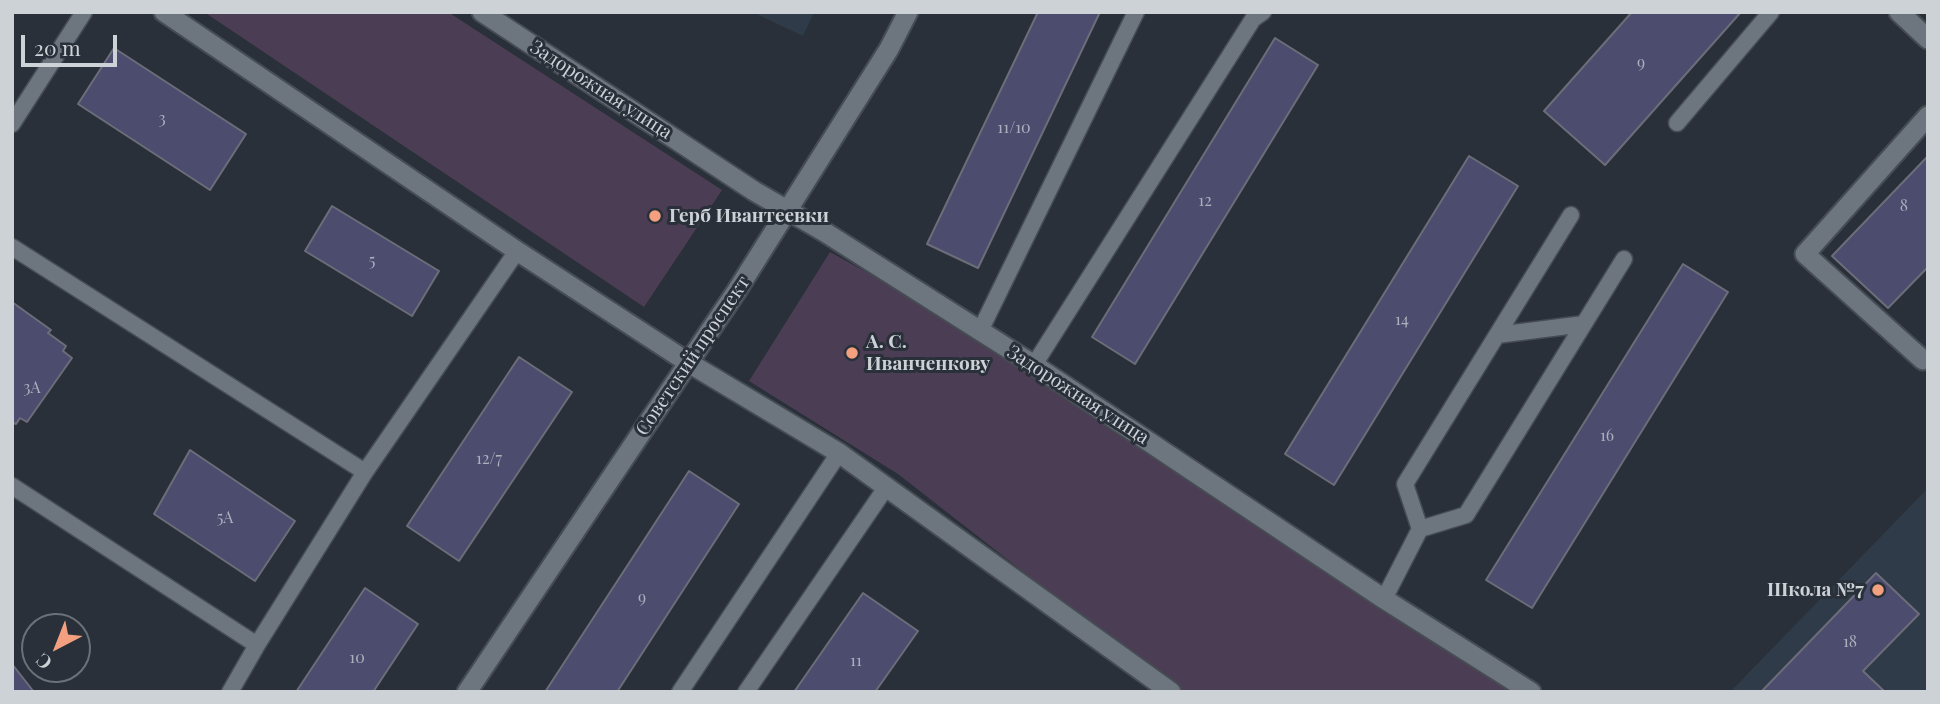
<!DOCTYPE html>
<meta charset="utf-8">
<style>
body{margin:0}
#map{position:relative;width:1940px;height:704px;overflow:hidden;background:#293039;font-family:"Playfair Display",serif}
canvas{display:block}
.frame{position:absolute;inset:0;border:14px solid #cdd2d7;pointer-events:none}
.north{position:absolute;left:21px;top:613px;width:70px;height:70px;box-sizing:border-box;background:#293039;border:2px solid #6b7178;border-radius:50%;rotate:222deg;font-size:19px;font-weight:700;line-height:28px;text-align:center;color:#cdd2d7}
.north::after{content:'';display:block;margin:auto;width:24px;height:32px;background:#f2a07f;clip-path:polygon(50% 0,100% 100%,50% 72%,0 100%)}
.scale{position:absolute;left:21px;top:35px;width:96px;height:32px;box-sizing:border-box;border:4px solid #cdd2d7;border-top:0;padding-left:9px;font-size:21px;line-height:24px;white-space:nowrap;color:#cdd2d7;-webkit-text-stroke:5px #293039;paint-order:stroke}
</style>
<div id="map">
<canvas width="1940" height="704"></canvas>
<div class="frame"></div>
<div class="north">С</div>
<div class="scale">20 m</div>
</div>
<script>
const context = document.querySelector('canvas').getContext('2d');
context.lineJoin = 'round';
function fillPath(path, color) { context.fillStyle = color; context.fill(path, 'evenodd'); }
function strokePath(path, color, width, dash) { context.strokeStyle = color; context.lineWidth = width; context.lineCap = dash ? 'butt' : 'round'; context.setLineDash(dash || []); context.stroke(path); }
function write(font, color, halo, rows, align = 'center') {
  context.font = font + ' "Playfair Display",serif'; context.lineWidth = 6; context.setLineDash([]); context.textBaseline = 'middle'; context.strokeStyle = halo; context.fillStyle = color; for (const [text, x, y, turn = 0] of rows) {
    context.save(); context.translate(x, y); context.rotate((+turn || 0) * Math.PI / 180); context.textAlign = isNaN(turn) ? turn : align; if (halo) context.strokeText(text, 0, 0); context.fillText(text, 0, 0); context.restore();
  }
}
const built = new Path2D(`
 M752 12H814L803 36Z
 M1928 488V692H1730Z`);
const green = new Path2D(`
 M204 12H448L722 190 644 307Z
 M830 252 1034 365 1543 692H1177L898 474 749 381Z`);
const building = new Path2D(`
 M1038 12H1100L978 268 927 244Z
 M1632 12H1741L1605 165 1544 111Z
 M1275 38 1318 65 1135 364 1092 337Z
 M114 48 246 134 210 190 78 104Z
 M1469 156 1518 186 1334 485 1285 454Z
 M1928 156V267L1888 308 1832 256Z
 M332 206 439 271 412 316 305 251Z
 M1683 264 1728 292 1532 608 1486 580Z
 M12 302 51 330 48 333 66 346 63 351 72 358 27 422 20 418 16 424 12 422Z
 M519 357 572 392 459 561 407 526Z
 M190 450 295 521 255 581 154 514Z
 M689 471 739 504 617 692H545Z
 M1876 573 1919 614 1863 671 1885 692H1761Z
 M365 588 418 624 373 692H296Z
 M863 593 918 631 875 692H794Z
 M12 664 34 692H12Z`);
const service = new Path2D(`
 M1677 123 1771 12
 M12 124 84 12
 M12 247 365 472
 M980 331 1136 12
 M1497 335 1584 324
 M1034 365 1253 19 1263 12
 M12 486 257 645 365 472 517 251
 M1420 529 1466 515 1624 259
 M1384 599 1420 529 1405 484 1571 215
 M230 692 257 645
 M680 692 839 453
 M746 692 885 489`);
const minor = new Path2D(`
 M164 12 517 251 689 363 839 453 1171 692
 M482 12 754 191 823 231 1034 365 1384 599 1531 692
 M1899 12 1928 39
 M1923 360 1805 254 1928 116`);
const tertiary = new Path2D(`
 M467 692 736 292 889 49 908 12`);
const markers = [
 [655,216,7,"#f2a07f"],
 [852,353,7,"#f2a07f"],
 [1878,590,7,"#f2a07f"]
];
const numberNames = [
 ["9",1641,63],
 ["3",162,119],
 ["11/10",1014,128],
 ["12",1205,201],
 ["8",1904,206],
 ["5",372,261],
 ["14",1402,320],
 ["3А",32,388],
 ["16",1607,436],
 ["12/7",489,459],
 ["5А",225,518],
 ["9",642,598],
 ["18",1850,642],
 ["10",357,658],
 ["11",856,661]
];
const streetNames = [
 ["Задорожная улица",601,90,33],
 ["Советский проспект",693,356,-56],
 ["Задорожная улица",1078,395,33]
];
const poiNames = [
 ["Герб Ивантеевки",669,216],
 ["А. С.",866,342],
 ["Иванченкову",866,364],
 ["Школа №7",1864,590,"right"]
];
fillPath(built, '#2f3b48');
fillPath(green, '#4b3e54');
fillPath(building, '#4b4c6e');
strokePath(building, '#6c6d79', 2);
strokePath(service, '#464c53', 19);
strokePath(minor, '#464c53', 23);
strokePath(tertiary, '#464c53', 23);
strokePath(service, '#6d757f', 16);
strokePath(minor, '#6d757f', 19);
strokePath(tertiary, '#6d757f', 19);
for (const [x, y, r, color] of markers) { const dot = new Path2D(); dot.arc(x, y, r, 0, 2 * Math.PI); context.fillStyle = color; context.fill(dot); strokePath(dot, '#293039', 2.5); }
write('16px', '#acb0bd', null, numberNames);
write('19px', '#cdd2d7', '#293039', streetNames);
write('bold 19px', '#cdd2d7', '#293039', poiNames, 'left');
</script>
